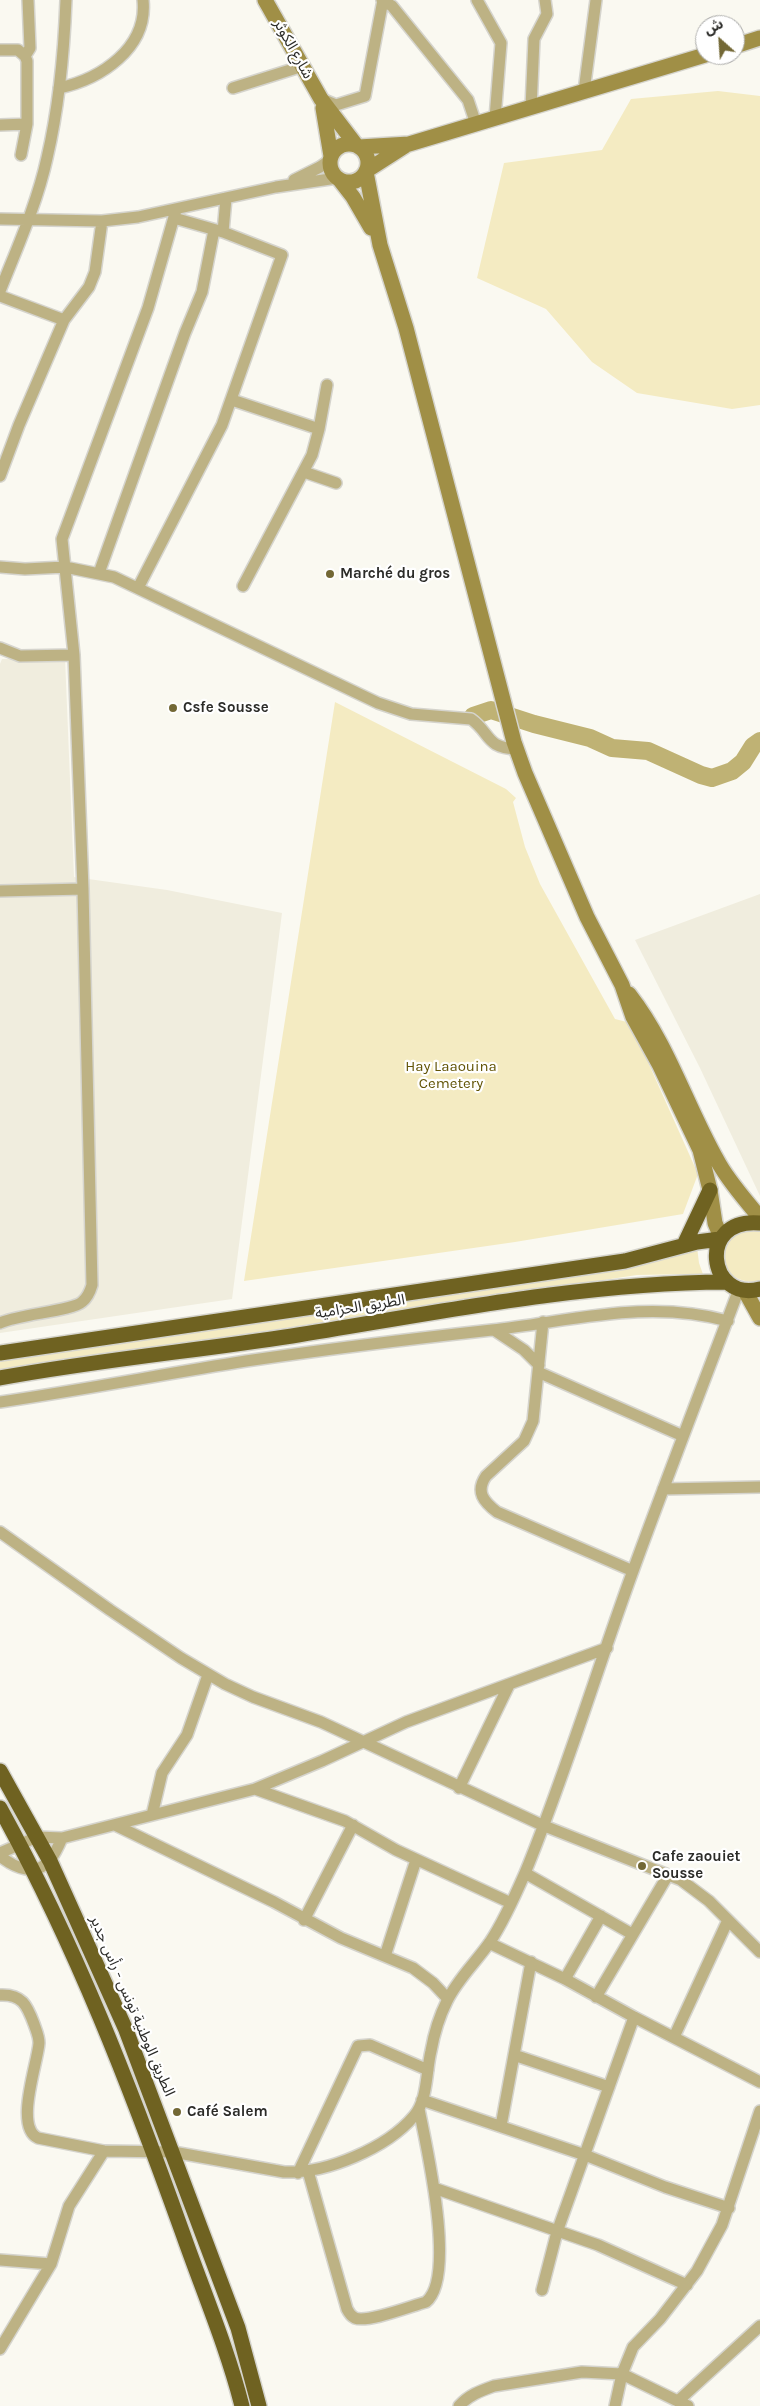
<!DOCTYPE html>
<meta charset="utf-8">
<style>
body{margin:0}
#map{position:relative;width:760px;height:2406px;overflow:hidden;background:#faf9f1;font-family:Karla,"Noto Sans Arabic",sans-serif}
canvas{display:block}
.north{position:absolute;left:695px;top:15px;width:50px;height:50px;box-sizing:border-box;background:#fff;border:1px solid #ababa9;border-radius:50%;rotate:334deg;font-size:14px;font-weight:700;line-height:20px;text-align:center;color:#2c2c29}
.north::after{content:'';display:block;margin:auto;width:18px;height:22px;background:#736835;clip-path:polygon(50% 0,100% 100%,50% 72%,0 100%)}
</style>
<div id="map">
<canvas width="760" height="2406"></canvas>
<div class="north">ش</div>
</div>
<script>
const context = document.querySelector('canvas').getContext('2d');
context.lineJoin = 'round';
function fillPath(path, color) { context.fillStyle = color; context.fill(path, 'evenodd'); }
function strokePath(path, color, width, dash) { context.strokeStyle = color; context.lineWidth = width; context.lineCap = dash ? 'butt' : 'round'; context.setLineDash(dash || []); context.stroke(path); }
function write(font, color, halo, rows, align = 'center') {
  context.font = font + ' Karla,"Noto Sans Arabic",sans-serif'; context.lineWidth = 4.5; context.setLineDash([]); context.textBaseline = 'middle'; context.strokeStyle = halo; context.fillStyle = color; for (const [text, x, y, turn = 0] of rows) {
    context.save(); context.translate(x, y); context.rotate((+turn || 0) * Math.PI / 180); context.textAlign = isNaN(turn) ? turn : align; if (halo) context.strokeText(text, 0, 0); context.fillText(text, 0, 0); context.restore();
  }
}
const built = new Path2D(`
 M65 658 74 877 167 890 282 913 232 1299 0 1333V664L2 659Z
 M760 894V1196L700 1068 635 940Z`);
const green = new Path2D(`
 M718 91 760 96V405L732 409 637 393 592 362 546 309 477 278 504 163 602 150 631 99Z
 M335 702 506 789 516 798 513 802 525 847 540 884 615 1019 627 1022 643 1051 698 1174 683 1214 515 1242 244 1281Z
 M760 1228V1281C738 1286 711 1266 725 1244 728 1239 734 1234 739 1229Z
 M697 1247 699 1263 704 1277 687 1274 637 1275 0 1371V1358Z`);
const river = new Path2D(`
 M473 716 491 710 534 724 590 738 612 748 648 751 701 775 712 778 732 771 743 762 753 746 760 741`);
const street = new Path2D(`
 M382 0 392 6 468 100 476 124
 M477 0 501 43 495 118
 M0 50H18L25 56 27 61V124L21 155
 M25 56 30 48 28 0
 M59 88C101 79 148 48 143 0
 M233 88 303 66
 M584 91 596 0
 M322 99 336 105 365 96 383 0
 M531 108 534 39 547 14 545 0
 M0 125 27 124
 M294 180 320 167 330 160
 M0 219 102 221 138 217 276 187 337 178
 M223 232 226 198
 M0 291C17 248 37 204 47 158 59 107 64 53 66 0
 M0 296 64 320 89 287 95 272 102 221
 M232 400 319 429
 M304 472 336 483
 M0 476 19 425 64 320
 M0 567 25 569 65 567 114 577 378 703 411 714 471 719C491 733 485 748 517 749
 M99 573 185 333 202 292 214 230
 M243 586 312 455 319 429 327 385
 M138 588 222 425 282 255 223 232 174 218
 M0 648 20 656 74 655
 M0 891 83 889
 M543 1322 533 1421 524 1441 486 1476C475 1492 484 1502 497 1512L633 1571
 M0 1323C19 1314 72 1311 82 1302 87 1298 90 1292 92 1285L83 889 74 655 62 539 148 308 176 210
 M494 1330 524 1350 539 1365
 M538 1372 683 1436
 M0 1402C82 1390 164 1374 246 1361 328 1349 410 1339 492 1330 573 1321 647 1299 728 1321
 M663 1489 760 1487
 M0 1532 110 1610 181 1658 225 1684 253 1697 321 1722 542 1825 681 1880 709 1901 760 1952
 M459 1788 509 1685
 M255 1789 345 1821 396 1850 511 1903
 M152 1815 162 1773 187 1735 208 1675
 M115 1825 274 1902 341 1938 413 1968 433 1983 448 1999
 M0 1853 37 1837 62 1838 255 1789 322 1761 406 1722 607 1648
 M0 1856C15 1868 36 1877 50 1860 55 1854 59 1845 62 1838
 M525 1873 632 1934
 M304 1920 353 1825
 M489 1943 565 1979 634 2017 760 2082
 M385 1956 416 1860
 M565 1979 601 1916
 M0 1995C22 1994 27 2005 34 2024 36 2030 39 2036 39 2043 38 2062 14 2127 38 2138L104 2151 173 2152 284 2172C326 2174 387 2148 414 2116 428 2100 426 2071 431 2051 434 2034 439 2017 447 2001 457 1980 476 1962 490 1942 504 1921 515 1896 525 1873 566 1773 597 1669 634 1568 668 1475 704 1382 739 1289
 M596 1997 668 1875
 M674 2037 728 1920
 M514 2055 609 2087
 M422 2100 585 2155 665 2187 729 2208
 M501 2126 531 1962
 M308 2171 347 2309C349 2313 351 2316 355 2318 368 2323 411 2306 426 2302 457 2277 426 2145 419 2109
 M298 2173 358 2046 370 2045 428 2070
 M434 2188 598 2245 687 2285
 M0 2260 51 2264
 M542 2290 557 2232 634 2017
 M0 2349 51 2264 69 2206 104 2151
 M678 2401 760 2326
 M459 2406C469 2395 480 2391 494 2386L582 2372 622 2374 688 2406
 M615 2406 622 2374 633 2347 660 2319 697 2271 722 2225 760 2111`);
const secondary = new Path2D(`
 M265 0 321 99 356 145
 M735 46 760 38
 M323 108 331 156
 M330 163a19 19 0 1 1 38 0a19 19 0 1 1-38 0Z
 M359 147 409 144 705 55
 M366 171 405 146
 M366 172 380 245 406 328 514 742 525 773 587 917 622 985 633 1017 660 1066 700 1150 710 1190 715 1223 721 1237
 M339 179 353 197 371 228
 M629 994C668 1044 686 1105 717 1160 728 1181 745 1199 760 1218
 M745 1291 760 1318`);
const highway = new Path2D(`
 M760 1223C696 1217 708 1303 760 1289
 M684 1245 710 1190
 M0 1353 625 1261 697 1242 720 1239
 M0 1378C97 1360 195 1351 292 1336 436 1313 580 1283 726 1282
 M0 1771 50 1861 126 2030 238 2328 259 2406
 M0 1808C76 1946 130 2086 183 2234 203 2291 227 2347 242 2406`);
const markers = [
 [330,574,5,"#736835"],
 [173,708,5,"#736835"],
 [642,1866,5,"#736835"],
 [177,2112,5,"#736835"]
];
const streetNames = [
 ["شارع الكوثر",293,49,61],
 ["الطريق الحزامية",360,1307,-9],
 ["الطريق الوطنية تونس - رأس جدير",132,2006,67]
];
const poiNames = [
 ["Marché du gros",340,574],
 ["Csfe Sousse",183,708],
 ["Cafe zaouiet",652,1857],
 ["Sousse",652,1874],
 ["Café Salem",187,2112]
];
const parkNames = [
 ["Hay Laaouina",451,1067],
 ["Cemetery",451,1084]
];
fillPath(built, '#f0edde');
fillPath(green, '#f4ebc2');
strokePath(river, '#bfb274', 18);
strokePath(street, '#d5d4cd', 14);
strokePath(secondary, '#d5d4cd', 18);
strokePath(highway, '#d5d4cd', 18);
strokePath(street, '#bdb284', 11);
strokePath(secondary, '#a08f46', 15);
strokePath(highway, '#6f6221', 15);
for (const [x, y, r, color] of markers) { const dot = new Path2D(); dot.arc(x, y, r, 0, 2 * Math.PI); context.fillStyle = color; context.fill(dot); strokePath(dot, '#fff', 2); }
write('15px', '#2c2c29', '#fff', streetNames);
write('bold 15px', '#2c2c29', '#fff', poiNames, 'left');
write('15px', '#625406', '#fff', parkNames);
</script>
